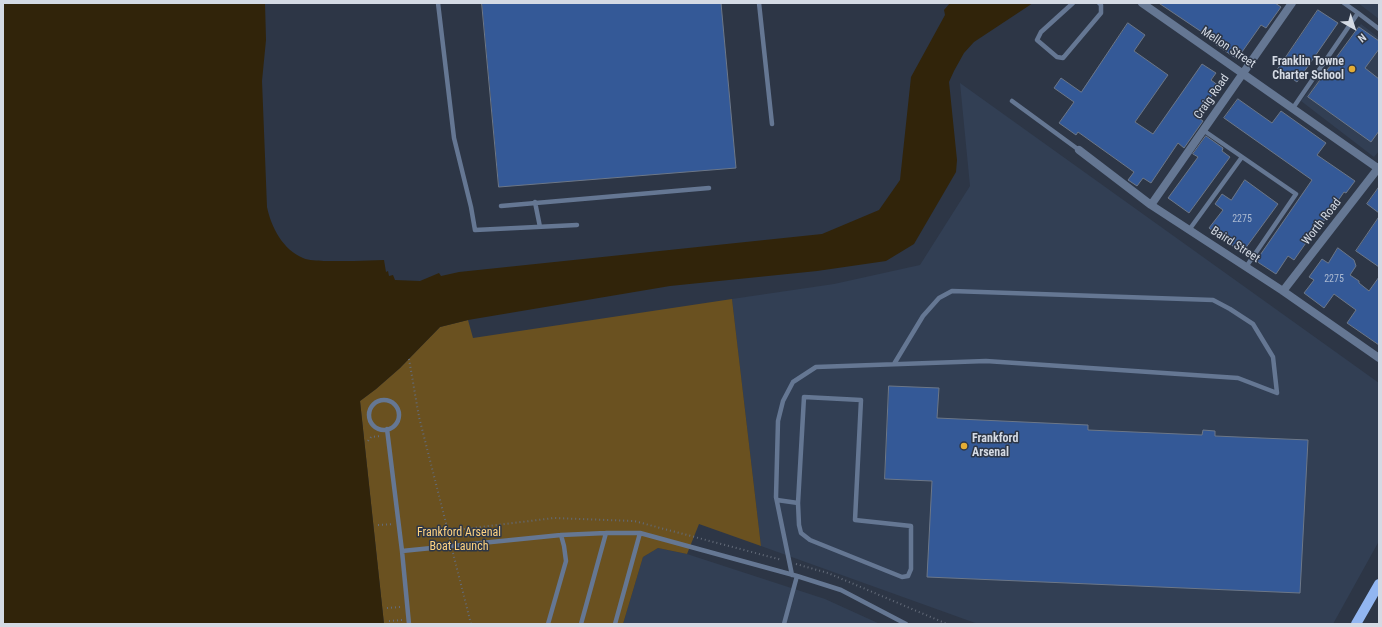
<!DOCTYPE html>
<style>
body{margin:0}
#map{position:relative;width:1382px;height:627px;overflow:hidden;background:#2d3646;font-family:"Roboto Condensed",sans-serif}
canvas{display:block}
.frame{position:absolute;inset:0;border:4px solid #d4dae4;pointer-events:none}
.north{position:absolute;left:1334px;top:8px;width:40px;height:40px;-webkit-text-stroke:3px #2d3646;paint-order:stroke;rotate:141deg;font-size:11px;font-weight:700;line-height:16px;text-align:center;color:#d4dae4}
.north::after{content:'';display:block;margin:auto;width:14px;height:18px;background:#d4dae4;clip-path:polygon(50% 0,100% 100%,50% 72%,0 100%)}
</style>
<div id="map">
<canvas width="1382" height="627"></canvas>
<div class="frame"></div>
<div class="north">N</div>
</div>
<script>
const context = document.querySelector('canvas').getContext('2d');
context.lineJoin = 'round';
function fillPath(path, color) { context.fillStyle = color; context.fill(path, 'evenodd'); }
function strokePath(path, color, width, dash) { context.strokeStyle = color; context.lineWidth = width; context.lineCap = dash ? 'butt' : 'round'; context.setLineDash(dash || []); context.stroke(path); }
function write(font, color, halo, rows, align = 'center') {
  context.font = font + ' "Roboto Condensed",sans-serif'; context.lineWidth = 3; context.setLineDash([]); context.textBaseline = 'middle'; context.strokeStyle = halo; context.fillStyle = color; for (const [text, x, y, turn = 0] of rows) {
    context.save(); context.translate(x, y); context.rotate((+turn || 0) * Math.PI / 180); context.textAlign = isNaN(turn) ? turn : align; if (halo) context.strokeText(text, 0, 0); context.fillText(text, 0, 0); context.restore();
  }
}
const built = new Path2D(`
 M1358 3H1379V19Z
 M1361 24 1379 38V151L1374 157 1301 101Z
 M960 83 1379 383V541L1333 624H978L761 546 732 299 834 284 920 265 970 186Z
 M658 548 687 554 825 599 880 624H623L643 557Z`);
const green = new Path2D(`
 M732 299 761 546 699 524 687 554 658 548 643 557 623 624H384L360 401 376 389 400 368 440 327 468 320 473 338Z`);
const water = new Path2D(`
 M3 3H265L266 40 262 81 267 207C271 227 283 250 303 258 309 261 317 260 324 261 344 261 364 261 384 260L386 272 388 271 389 276 393 275 395 280 420 281 439 273 441 276 459 272 822 234 879 210 900 180 911 77 945 15 944 10 950 3H1033L974 42 964 53 954 71 949 82 957 160 956 172 914 244 886 261 817 271 670 286 468 320 440 327 400 368 376 389 360 401 384 624H3Z`);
const building = new Path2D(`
 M482 3H721L736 168 499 187Z
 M1159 3H1275L1281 7 1266 28 1261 25 1237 59 1215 44 1216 42Z
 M1318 10 1338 23 1297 82 1278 69Z
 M1128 23 1145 35 1134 51 1168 75 1135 122 1153 134 1202 64 1216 73 1211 80 1219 86 1197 117 1203 121 1184 148 1178 143 1151 183 1143 178 1137 186 1128 180 1134 172 1078 132 1076 135 1059 123 1074 102 1054 88 1061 78 1081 92Z
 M1359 27 1379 41V49L1365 68 1379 79V131L1371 142 1308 97Z
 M1238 99 1272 123 1281 111 1326 143 1317 155 1355 181 1346 193 1344 192 1324 221 1322 220 1294 260 1288 256 1276 274 1256 261 1312 180 1224 118Z
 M1206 136 1223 148 1222 151 1230 157 1189 213 1168 198 1198 157 1193 154Z
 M1245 180 1278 204 1242 253 1209 228 1223 210 1215 204 1222 194 1231 200Z
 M1379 187V213L1367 204Z
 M1379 217V267L1356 251Z
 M1338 248 1354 260 1356 266 1350 275 1359 281V283L1369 291 1379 277V345L1347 323 1356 310 1334 294 1324 308 1304 293 1314 280 1309 277 1322 259 1328 263Z
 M889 386 939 388 937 418 1088 425V430L1202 435 1203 430 1215 431V436L1308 440 1300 593 927 577 932 481 885 479Z`);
const path = new Path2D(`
 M409 359 419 417 450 539
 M368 441 371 437 381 436
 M378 525 393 524
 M448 531 554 518 634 521 782 560
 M453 553 471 624
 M796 564 828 573 947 624
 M387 608 400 607
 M389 621 402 620`);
const lane = new Path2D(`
 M438 3 454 138 471 207 475 230 577 225
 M759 3 772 124
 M1073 3 1041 32 1037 40 1057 57 1063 58 1101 13V5L1099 3
 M1344 3 1358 13
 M1012 101 1079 150
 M1293 108 1358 13 1379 29
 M1203 130 1296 194 1246 267
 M535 202 540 227
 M501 206 709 188
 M1189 230 1242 157
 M369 415a15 15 0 1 1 30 0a15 15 0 1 1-30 0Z
 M387 429 402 551 561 535 606 533H640L797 576
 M777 500 798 503 799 525 801 533 810 540 902 577 908 576 911 569V526L855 520 861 400 804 397 798 503
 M402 551 409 624
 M792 575 776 497 778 421 783 401 793 382 816 367 986 361 1238 378 1277 393 1273 357 1253 324 1230 309 1213 300 952 291 939 298 923 316 894 364
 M548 624 566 561 564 546 561 535
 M581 624 606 533
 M615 624 640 533
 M784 624 797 576 841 590 906 624`);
const street = new Path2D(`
 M1142 3 1379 169
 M1079 150 1151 205 1283 291 1379 358
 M1151 205 1292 3
 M1283 291 1379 167`);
const primary = new Path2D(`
 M1356 624 1379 584`);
const markers = [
 [1352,69,4,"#e5ad35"],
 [964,446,4,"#e5ad35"]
];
const numberNames = [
 ["2275",1242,219],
 ["2275",1334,279]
];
const streetNames = [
 ["Mellon Street",1228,48,34],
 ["Craig Road",1212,97,-55],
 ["Worth Road",1322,222,-52],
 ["Baird Street",1235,245,33]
];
const poiNames = [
 ["Franklin Towne",1344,62],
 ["Charter School",1344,76],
 ["Frankford",972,439,"left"],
 ["Arsenal",972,453,"left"]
];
const parkNames = [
 ["Frankford Arsenal",459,533],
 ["Boat Launch",459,547]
];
fillPath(built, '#323f54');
fillPath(green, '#6a5120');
fillPath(water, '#31240a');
fillPath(building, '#345997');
strokePath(building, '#6c7788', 1);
strokePath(path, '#636b79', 2, [1, 3]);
strokePath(lane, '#657793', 4.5);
strokePath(street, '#657793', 8);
strokePath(primary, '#92b6f1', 10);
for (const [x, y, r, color] of markers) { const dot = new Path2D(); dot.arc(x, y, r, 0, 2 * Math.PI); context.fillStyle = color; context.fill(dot); strokePath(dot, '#2d3646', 1.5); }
write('10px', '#acbad1', null, numberNames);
write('12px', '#d4dae4', '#2d3646', streetNames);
write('bold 12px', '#d4dae4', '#2d3646', poiNames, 'right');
write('12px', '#fed280', '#2d3646', parkNames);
</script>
